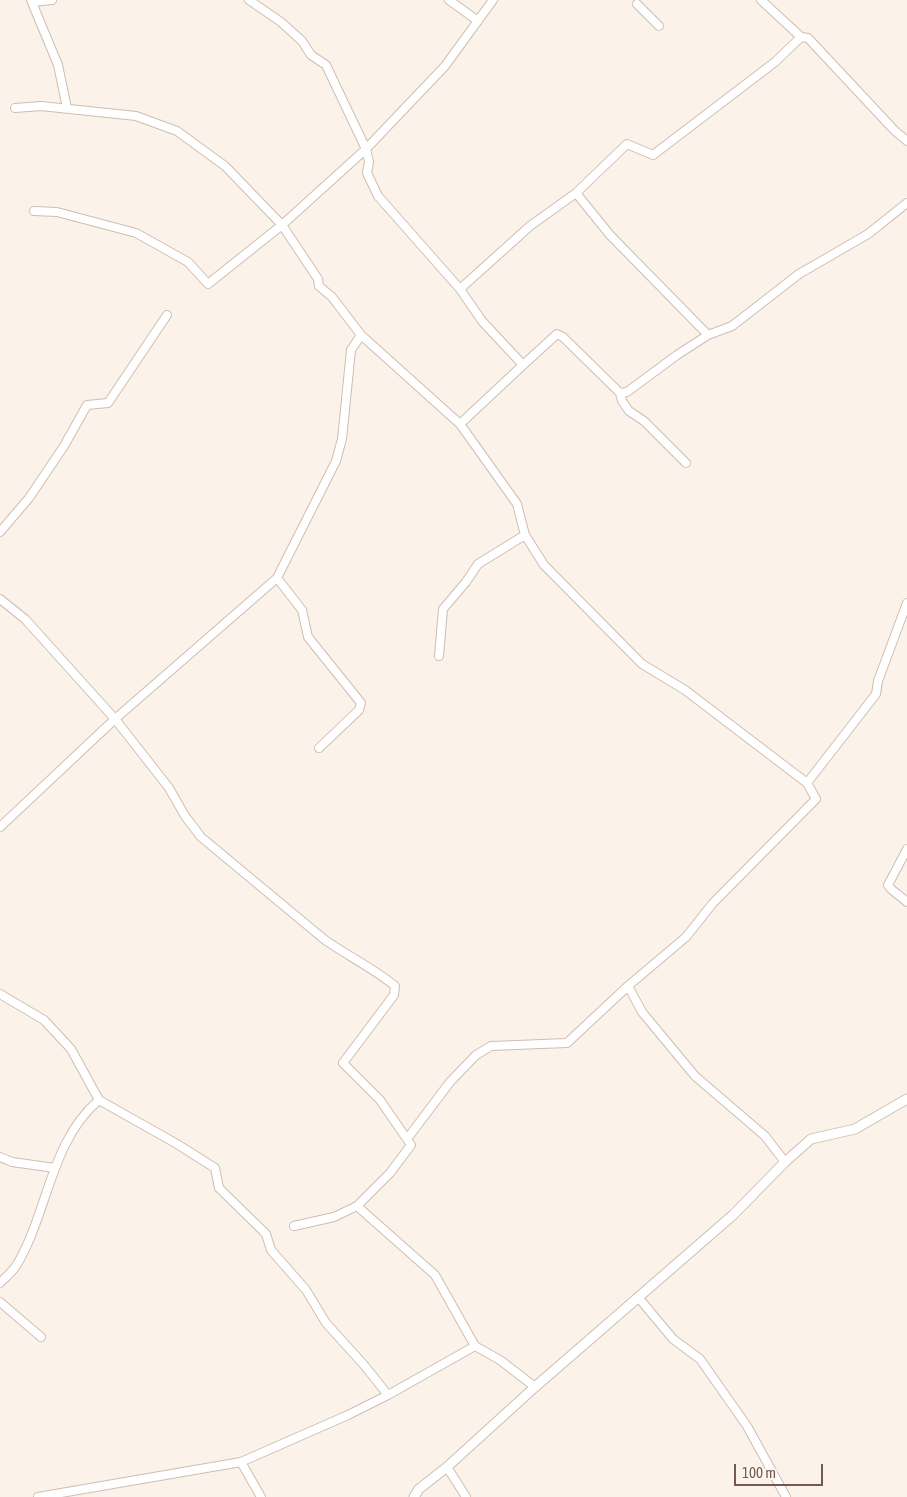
<!DOCTYPE html>
<style>
body{margin:0}
#map{position:relative;width:907px;height:1497px;overflow:hidden;background:#fbf3e9;font-family:"Asap Condensed",sans-serif}
canvas{display:block}
.scale{position:absolute;left:734px;top:1464px;width:89px;height:22px;box-sizing:border-box;border:2px solid #74594e;border-top:0;padding-left:6px;font-size:15px;line-height:18px;white-space:nowrap;color:#74594e;-webkit-text-stroke:4px #fef7ef;paint-order:stroke}
</style>
<div id="map">
<canvas width="907" height="1497"></canvas>
<div class="scale">100 m</div>
</div>
<script>
const context = document.querySelector('canvas').getContext('2d');
context.lineJoin = 'round';
function strokePath(path, color, width, dash) { context.strokeStyle = color; context.lineWidth = width; context.lineCap = dash ? 'butt' : 'round'; context.setLineDash(dash || []); context.stroke(path); }
const minor = new Path2D(`
 M31 0 58 65 67 108
 M449 0 478 21
 M761 0 801 37 808 38 895 131 907 141
 M32 2 52 0
 M637 4 659 26
 M15 108 41 106 136 116 177 131 225 166 282 225 318 279 319 286 332 297 361 335
 M576 193 610 235 708 335
 M34 211 57 212 136 233 188 262 208 284 282 225 366 149 445 66 493 0
 M460 289 530 226 576 193 627 144 653 155 775 62 801 37
 M523 365 557 334 563 337 620 393 627 392 677 355 708 335 732 326 799 274 868 234 907 203
 M620 393 622 401 629 411 644 421 686 463
 M460 424 517 504 525 535 544 565 642 664 685 690 807 783 876 694 878 681 907 603
 M0 532 29 498 64 446 87 405 108 403 167 315
 M277 578 302 610 308 637 361 703 359 710 319 748
 M0 599 25 619 115 719 169 788 185 816 201 837 325 940C348 956 373 968 395 986L394 995 343 1063 380 1100 411 1145 390 1173 357 1206 435 1275 475 1346 388 1395 364 1365 326 1323 306 1290 271 1250 266 1234 219 1188 215 1168 177 1144 99 1100 71 1049 44 1020 0 994
 M439 656 443 609 466 582 478 564 525 535
 M0 827 115 719 277 578 336 461 342 439 351 350 361 335 460 424 523 365 482 321 460 289 378 196 367 173 369 162 366 149 326 65 311 55 302 41 281 22 249 0
 M907 849 888 885 891 889 907 902
 M628 986 642 1012 695 1076 765 1136 785 1162
 M407 1139 450 1082 476 1055 491 1046 567 1043 628 986 686 937 713 903 816 799 807 783
 M0 1157 12 1162 55 1168
 M294 1226 334 1217 357 1206
 M0 1283C5 1278 12 1272 16 1266 48 1214 50 1141 99 1100
 M638 1297 673 1339 700 1359 747 1426 786 1497
 M0 1302 41 1337
 M475 1346 500 1360 535 1387
 M241 1462 261 1497
 M447 1467 466 1497
 M38 1497 241 1462 348 1415 388 1395`);
const tertiary = new Path2D(`
 M414 1497 419 1489 447 1467 535 1387 733 1215 785 1162 811 1139 855 1129 907 1099`);
strokePath(minor, '#cfbdb2', 10);
strokePath(tertiary, '#cfbdb2', 11);
strokePath(minor, '#fff', 8);
strokePath(tertiary, '#fff', 9);
</script>
